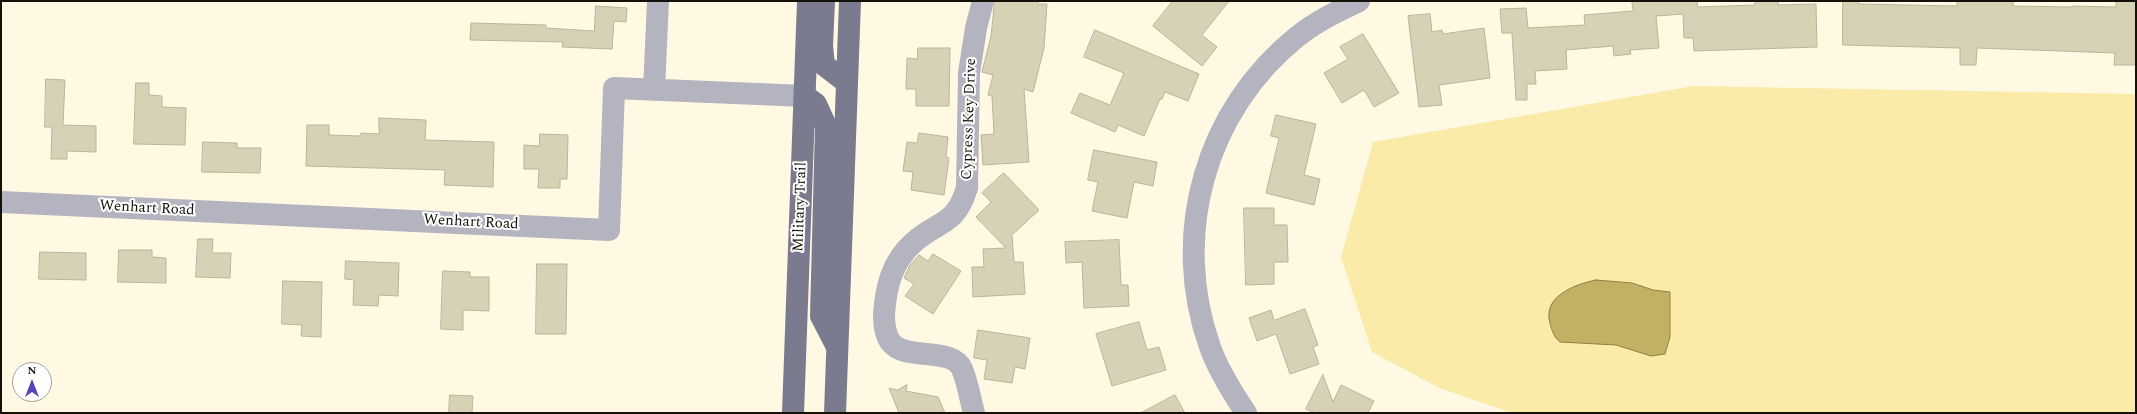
<!DOCTYPE html>
<style>
body{margin:0}
#map{position:relative;width:2137px;height:414px;overflow:hidden;background:#fff9e4;font-family:Spectral,serif}
canvas{display:block}
.frame{position:absolute;inset:0;border:2px solid #141208;pointer-events:none}
.north{position:absolute;left:12px;top:362px;width:40px;height:40px;box-sizing:border-box;background:#fff;border:1px solid #a1a09c;border-radius:50%;rotate:0deg;font-size:11px;font-weight:700;line-height:16px;text-align:center;color:#141208}
.north::after{content:'';display:block;margin:auto;width:14px;height:18px;background:#5842ba;clip-path:polygon(50% 0,100% 100%,50% 72%,0 100%)}
</style>
<div id="map">
<canvas width="2137" height="414"></canvas>
<div class="frame"></div>
<div class="north">N</div>
</div>
<script>
const context = document.querySelector('canvas').getContext('2d');
context.lineJoin = 'round';
function fillPath(path, color) { context.fillStyle = color; context.fill(path, 'evenodd'); }
function strokePath(path, color, width, dash) { context.strokeStyle = color; context.lineWidth = width; context.lineCap = dash ? 'butt' : 'round'; context.setLineDash(dash || []); context.stroke(path); }
function write(font, color, halo, rows, align = 'center') {
  context.font = font + ' Spectral,serif'; context.lineWidth = 4; context.setLineDash([]); context.textBaseline = 'middle'; context.strokeStyle = halo; context.fillStyle = color; for (const [text, x, y, turn = 0] of rows) {
    context.save(); context.translate(x, y); context.rotate((+turn || 0) * Math.PI / 180); context.textAlign = isNaN(turn) ? turn : align; if (halo) context.strokeText(text, 0, 0); context.fillText(text, 0, 0); context.restore();
  }
}
const green = new Path2D(`
 M1693 86 2136 94V413H1512L1439 388 1372 352 1341 257 1373 142Z`);
const water = new Path2D(`
 M1596 280 1632 283 1653 290 1670 292V337L1665 354 1651 356 1616 345 1560 342C1554 337 1552 331 1550 323 1542 296 1576 284 1596 280Z`);
const building = new Path2D(`
 M995 1H1038V4H1047L1044 48 1033 92 1024 89 1029 162 983 165 981 135 994 134 992 96 988 95 993 75 982 72 991 36Z
 M1173 1H1229L1202 35 1217 47 1202 66 1153 26Z
 M1632 1H1697L1698 7 1755 5V1H1778V5L1816 4 1817 47 1694 51 1693 38H1684L1683 14 1656 16 1659 48 1630 50 1631 54 1614 56 1613 46 1566 50 1567 69 1535 71 1536 84H1527V100H1516L1512 33H1502L1500 9 1526 8 1528 28 1585 25 1584 15 1633 11Z
 M1843 1H1859L1858 4 1957 6V1H2013V6L2072 7V6L2116 7V1H2136V65H2114L2115 53 1977 48 1976 65H1960V48L1843 45Z
 M596 6 627 8 626 22 614 21 612 49 562 47 563 42 470 40 471 23 546 25V28L594 31Z
 M1430 14 1432 32 1442 30 1443 34 1484 28 1490 78 1439 85 1442 105 1419 107 1408 16Z
 M1095 30 1199 74 1188 101 1165 92 1162 99H1160L1144 136 1118 125 1115 132 1071 113 1080 93 1110 105 1124 73 1084 57Z
 M1363 34 1399 93 1374 107 1364 90 1342 103 1324 73 1348 59 1340 47Z
 M918 48H950L949 106H916V89H906L907 58 917 59Z
 M46 79 65 80 63 125 96 126V152L67 151V159H51L52 127H45Z
 M136 83H149V95L162 96V107L186 108 185 145 134 144Z
 M1276 115 1316 124 1304 175 1320 179 1314 205 1266 193 1279 138 1271 136Z
 M379 118 426 120 425 140 494 142 493 187 444 185 445 170 306 166 307 125H329V135L361 136V133L379 134Z
 M919 133 948 137 946 157 949 158 944 195 911 190 913 172 903 171 907 142 917 143Z
 M540 134 568 135 567 179H560V188H538L539 169H524V145L539 146Z
 M203 142 237 143V148H261L260 173 202 172Z
 M1094 150 1157 162 1153 186 1134 182 1127 218 1092 211 1098 182 1088 180Z
 M1004 173 1039 210 1012 235 1014 262H1023L1025 294 973 297 972 267H984L983 249 1006 248 976 217 991 202 982 193Z
 M1244 208H1274V225H1287L1288 262H1274V284L1246 285Z
 M198 239H213L212 253H231L230 278 196 277Z
 M1119 240 1121 285H1128L1129 306 1084 308 1082 262 1066 263 1065 242Z
 M119 250H152V257L166 258V283L118 282Z
 M40 252 86 253V280L39 279Z
 M933 254 961 271 933 314 905 296 914 284 904 278 910 265 919 255 928 261Z
 M346 261 399 263 398 296 379 295 378 306 353 305 354 280 345 279Z
 M537 264H567L566 334H536Z
 M443 271 470 272V277H489V311L463 310V330L441 329Z
 M283 281 322 282 321 337 301 336 302 325 282 324Z
 M1305 309 1318 345 1313 347 1319 364 1290 374 1276 334 1257 341 1249 318 1271 310 1274 320Z
 M1139 322 1147 350 1159 347 1166 370 1112 386 1096 334Z
 M978 330 1030 338 1025 369 1015 367 1012 383 984 379 987 360 974 358Z
 M1323 375 1333 402 1341 385 1374 401 1368 413H1315L1306 409Z
 M907 385 906 391 938 397 945 413H899L889 388 897 390Z
 M450 395 473 396 472 413H449Z
 M1175 395 1185 413H1141Z`);
const minor = new Path2D(`
 M654 90 658 1
 M1 202 609 230 614 88 805 96
 M974 413C970 399 968 383 962 369 953 348 914 359 896 347 885 340 884 325 884 314 886 286 892 262 913 243 938 220 955 227 967 188L969 73 976 28 983 1
 M1246 413C1232 392 1218 370 1210 347 1170 235 1205 110 1298 36 1317 21 1338 11 1359 1`);
const major = new Path2D(`
 M824 1 822 46 824 65 846 82
 M805 96 816 104 826 126 821 316 837 347
 M793 413 808 1
 M835 413 850 1`);
const streetNames = [
 ["Cypress Key Drive",970,119,-88],
 ["Military Trail",801,207,-88],
 ["Wenhart Road",147,209,3],
 ["Wenhart Road",471,223,3]
];
fillPath(green, '#fbeba8');
fillPath(water, '#c2b063');
strokePath(water, '#8e8148', 1);
fillPath(building, '#d7d1b6');
strokePath(building, '#bab49a', 1);
strokePath(minor, '#b4b4c0', 22);
strokePath(major, '#7b7b8f', 22);
write('15px', '#141208', '#fff', streetNames);
</script>
